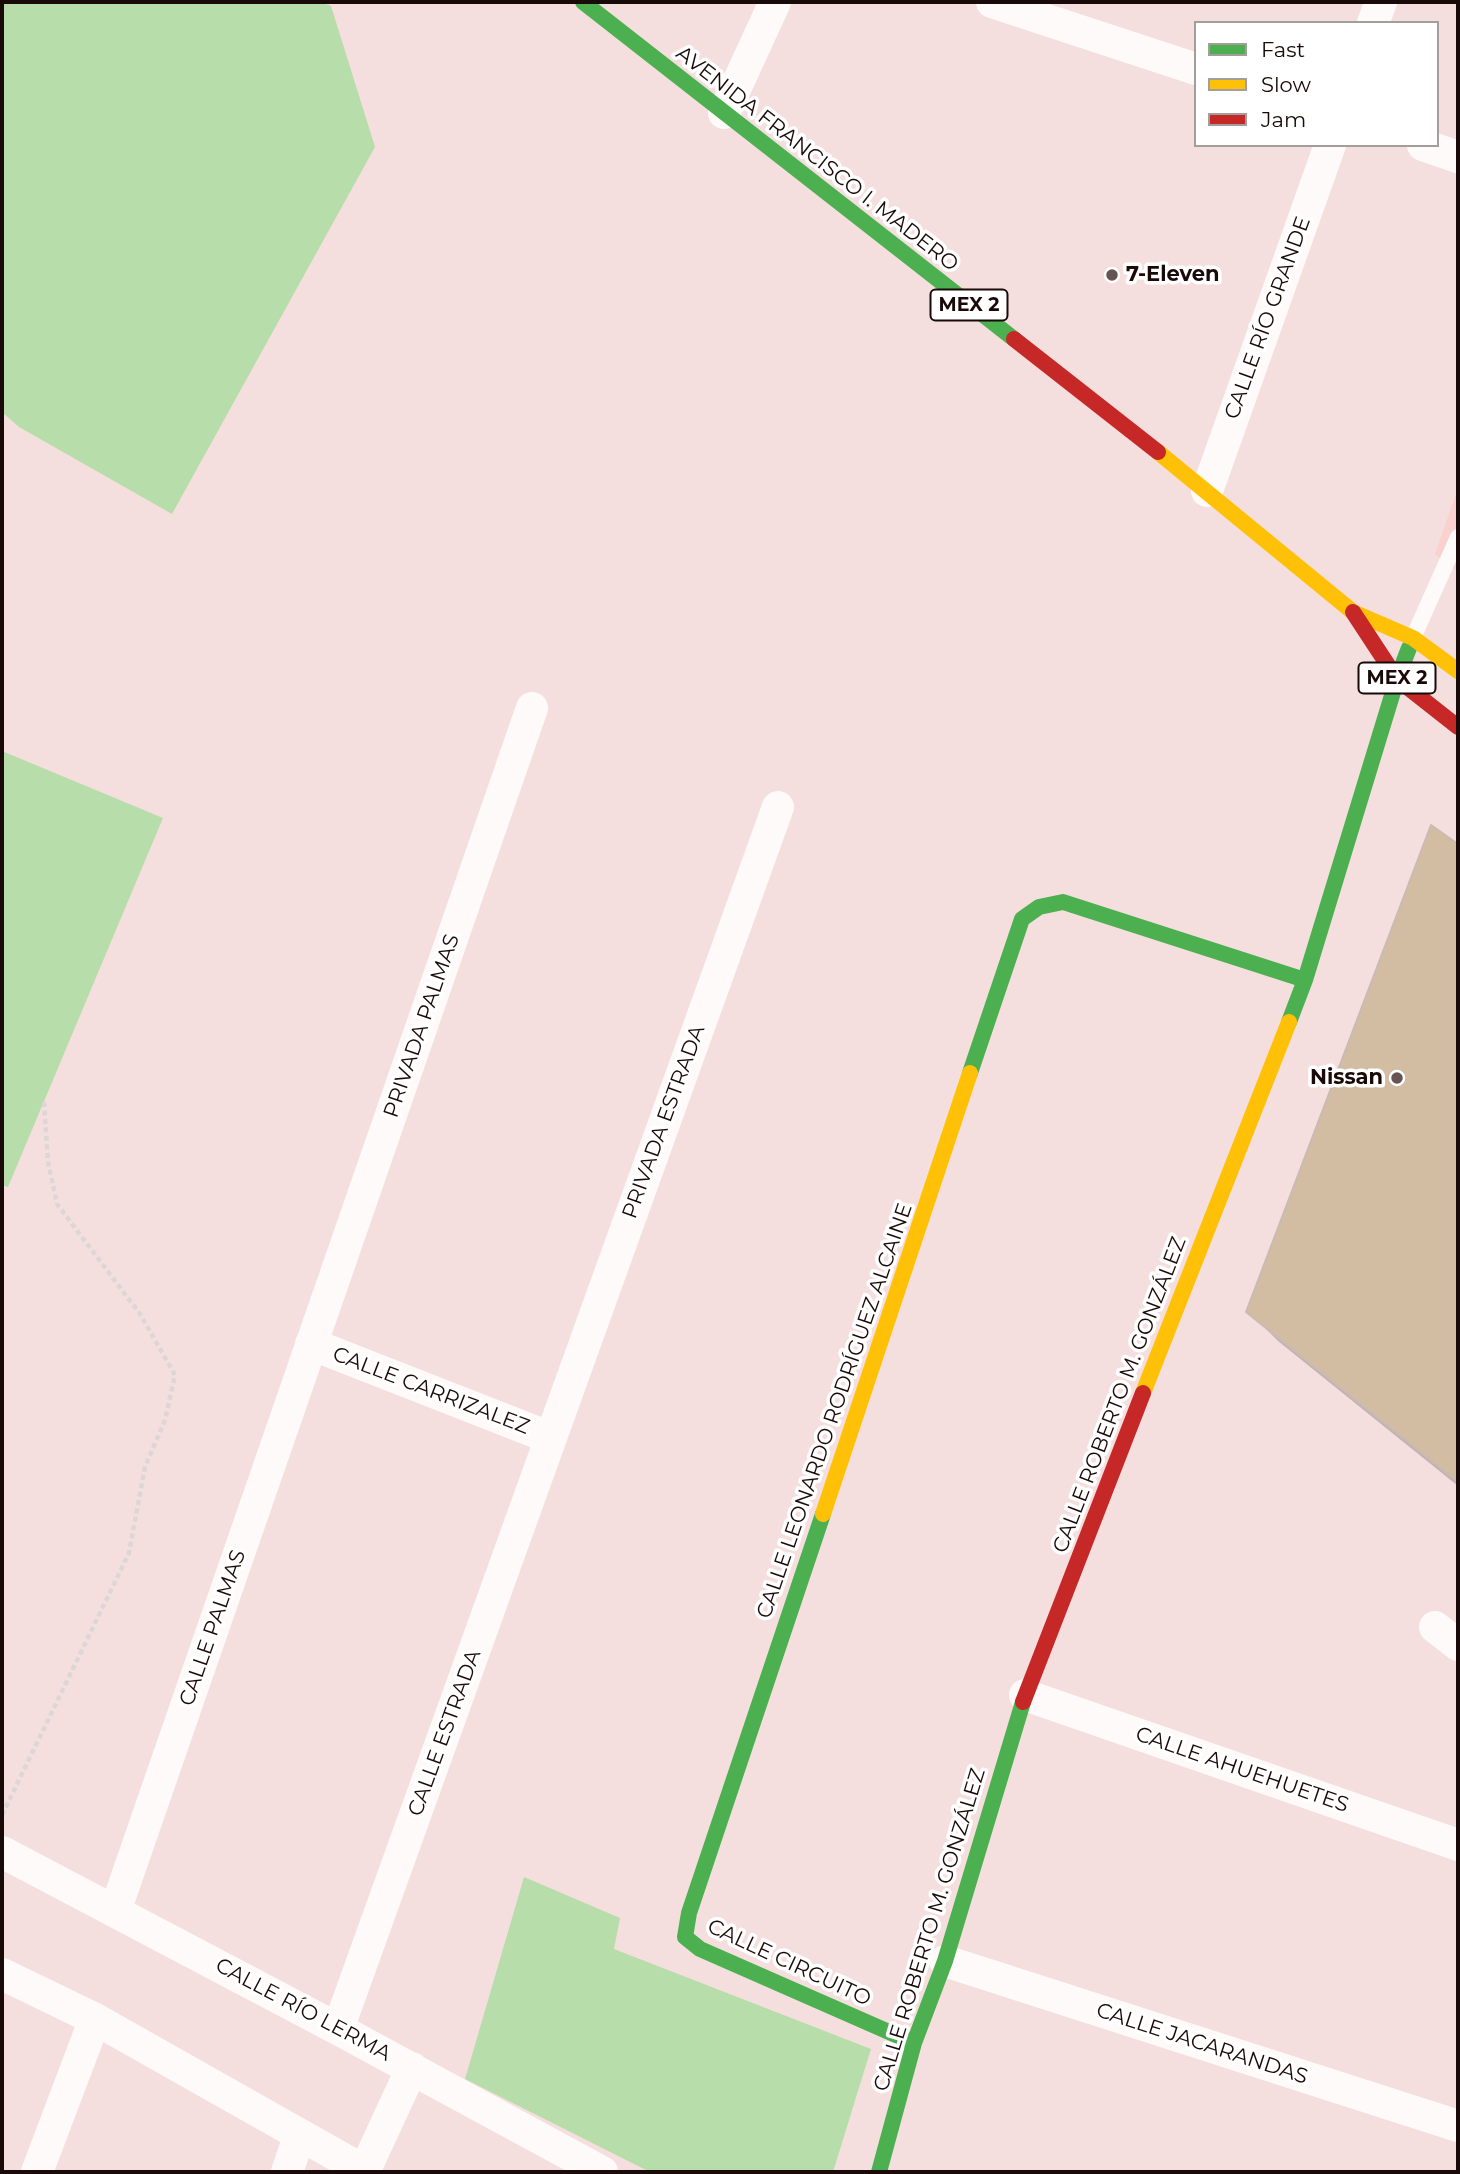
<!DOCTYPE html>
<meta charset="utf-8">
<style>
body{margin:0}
#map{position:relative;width:1460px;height:2174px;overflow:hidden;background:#f5dfde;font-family:Montserrat,sans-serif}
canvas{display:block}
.frame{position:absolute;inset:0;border:4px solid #190908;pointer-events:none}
.legend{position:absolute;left:1194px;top:21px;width:245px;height:126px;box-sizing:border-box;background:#fff;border:2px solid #a39d9c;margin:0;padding:9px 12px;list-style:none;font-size:21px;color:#190908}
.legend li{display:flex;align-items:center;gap:14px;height:35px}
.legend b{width:35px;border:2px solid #a39d9c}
</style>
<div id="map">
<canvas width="1460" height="2174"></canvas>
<div class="frame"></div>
<ul class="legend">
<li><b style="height:9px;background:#4caf50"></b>Fast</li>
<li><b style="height:9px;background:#ffc107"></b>Slow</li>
<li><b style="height:9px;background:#c62828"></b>Jam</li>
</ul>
</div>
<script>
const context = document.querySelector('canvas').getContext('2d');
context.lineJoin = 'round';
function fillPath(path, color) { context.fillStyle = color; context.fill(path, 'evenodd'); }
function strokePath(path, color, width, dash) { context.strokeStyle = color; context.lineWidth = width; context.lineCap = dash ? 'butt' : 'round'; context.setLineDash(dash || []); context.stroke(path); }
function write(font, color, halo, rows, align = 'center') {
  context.font = font + ' Montserrat,sans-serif'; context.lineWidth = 7; context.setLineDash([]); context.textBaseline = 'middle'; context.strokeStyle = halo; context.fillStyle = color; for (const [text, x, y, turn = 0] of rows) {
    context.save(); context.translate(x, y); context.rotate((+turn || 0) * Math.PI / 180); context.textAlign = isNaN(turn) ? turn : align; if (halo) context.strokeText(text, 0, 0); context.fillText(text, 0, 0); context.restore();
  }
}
const built = new Path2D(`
 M1458 488V572L1435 554Z`);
const green = new Path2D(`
 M2 2H320L331 6 375 147 172 514 19 427 2 412Z
 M2 751 163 818 8 1187 2 1185Z
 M524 1877 620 1918 614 1949 871 2049 833 2172H650L465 2079Z`);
const shadow = new Path2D(`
 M1432 828 1458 846V1486L1278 1341 1248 1311Z`);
const building = new Path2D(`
 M1431 825 1458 844V1482L1246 1312Z`);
const path = new Path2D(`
 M2 1815 129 1553 145 1467 165 1420 175 1375 140 1314 57 1204 48 1162 44 1102`);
const lane = new Path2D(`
 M1413 638 1458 537`);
const street = new Path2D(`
 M992 2 1196 69
 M1373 23 1381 2
 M724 113 775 2
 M1423 145 1458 157
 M1207 491 1330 145
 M311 1344 551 1438
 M1435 1627 1458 1645
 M1025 1695 1458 1845
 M2 1852 338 2029 602 2172
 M115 1911 532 708
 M945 1961 1458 2126
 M2 1974 95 2019 366 2172
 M338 2029 778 807
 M37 2172 95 2019
 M287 2172 299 2137
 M364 2172 412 2068`);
const fast = new Path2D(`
 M583 2 1014 339
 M1289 1022 1305 980 1397 679 1409 648
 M970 1073 1022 919 1039 907 1063 902 1305 980
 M823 1514 689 1913 685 1937 700 1949 914 2043
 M879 2172 914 2043 945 1961 1023 1702`);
const slow = new Path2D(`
 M1158 452 1353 612 1413 638 1458 671
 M1143 1393 1289 1022
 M823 1514 970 1073`);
const jam = new Path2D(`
 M1014 339 1158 452
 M1353 612 1397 679 1458 727
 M1023 1702 1143 1393`);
const markers = [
 [1112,275,7,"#665453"],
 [1397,1078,7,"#665453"]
];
const shields = [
 [969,305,77],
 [1397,678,77]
];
const shieldNames = [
 ["MEX 2",969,305],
 ["MEX 2",1397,678]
];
const streetNames = [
 ["AVENIDA FRANCISCO I. MADERO",817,159,38],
 ["CALLE RÍO GRANDE",1268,318,-70],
 ["PRIVADA PALMAS",422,1026,-71],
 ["PRIVADA ESTRADA",664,1122,-70],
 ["CALLE CARRIZALEZ",431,1391,21],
 ["CALLE ROBERTO M. GONZÁLEZ",1120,1395,-69],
 ["CALLE LEONARDO RODRÍGUEZ ALCAINE",835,1411,-71],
 ["CALLE PALMAS",213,1628,-71],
 ["CALLE ESTRADA",445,1733,-70],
 ["CALLE AHUEHUETES",1242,1770,19],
 ["CALLE ROBERTO M. GONZÁLEZ",930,1930,-73],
 ["CALLE CIRCUITO",789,1963,25],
 ["CALLE RÍO LERMA",303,2010,28],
 ["CALLE JACARANDAS",1202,2044,18]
];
const poiNames = [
 ["7-Eleven",1126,275],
 ["Nissan",1383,1078,"right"]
];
fillPath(built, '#fad1ce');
fillPath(green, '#b7ddaa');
fillPath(shadow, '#0003');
fillPath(building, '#d2bda3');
strokePath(building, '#c9bbb4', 2);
strokePath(path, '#dcd6d6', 4.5, [5, 3.5]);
strokePath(lane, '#fefafa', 16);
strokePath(street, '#fefafa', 32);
strokePath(fast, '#4caf50', 16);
strokePath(slow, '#ffc107', 16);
strokePath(jam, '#c62828', 16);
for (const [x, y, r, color] of markers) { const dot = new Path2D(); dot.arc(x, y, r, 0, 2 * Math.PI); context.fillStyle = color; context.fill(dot); strokePath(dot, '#fff', 2.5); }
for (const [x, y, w] of shields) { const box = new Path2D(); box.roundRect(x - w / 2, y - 15.5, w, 31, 5); context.fillStyle = '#fff'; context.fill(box); strokePath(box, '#190908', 2); }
write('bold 19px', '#190908', null, shieldNames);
write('21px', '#190908', '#fff', streetNames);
write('bold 21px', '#190908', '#fff', poiNames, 'left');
</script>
